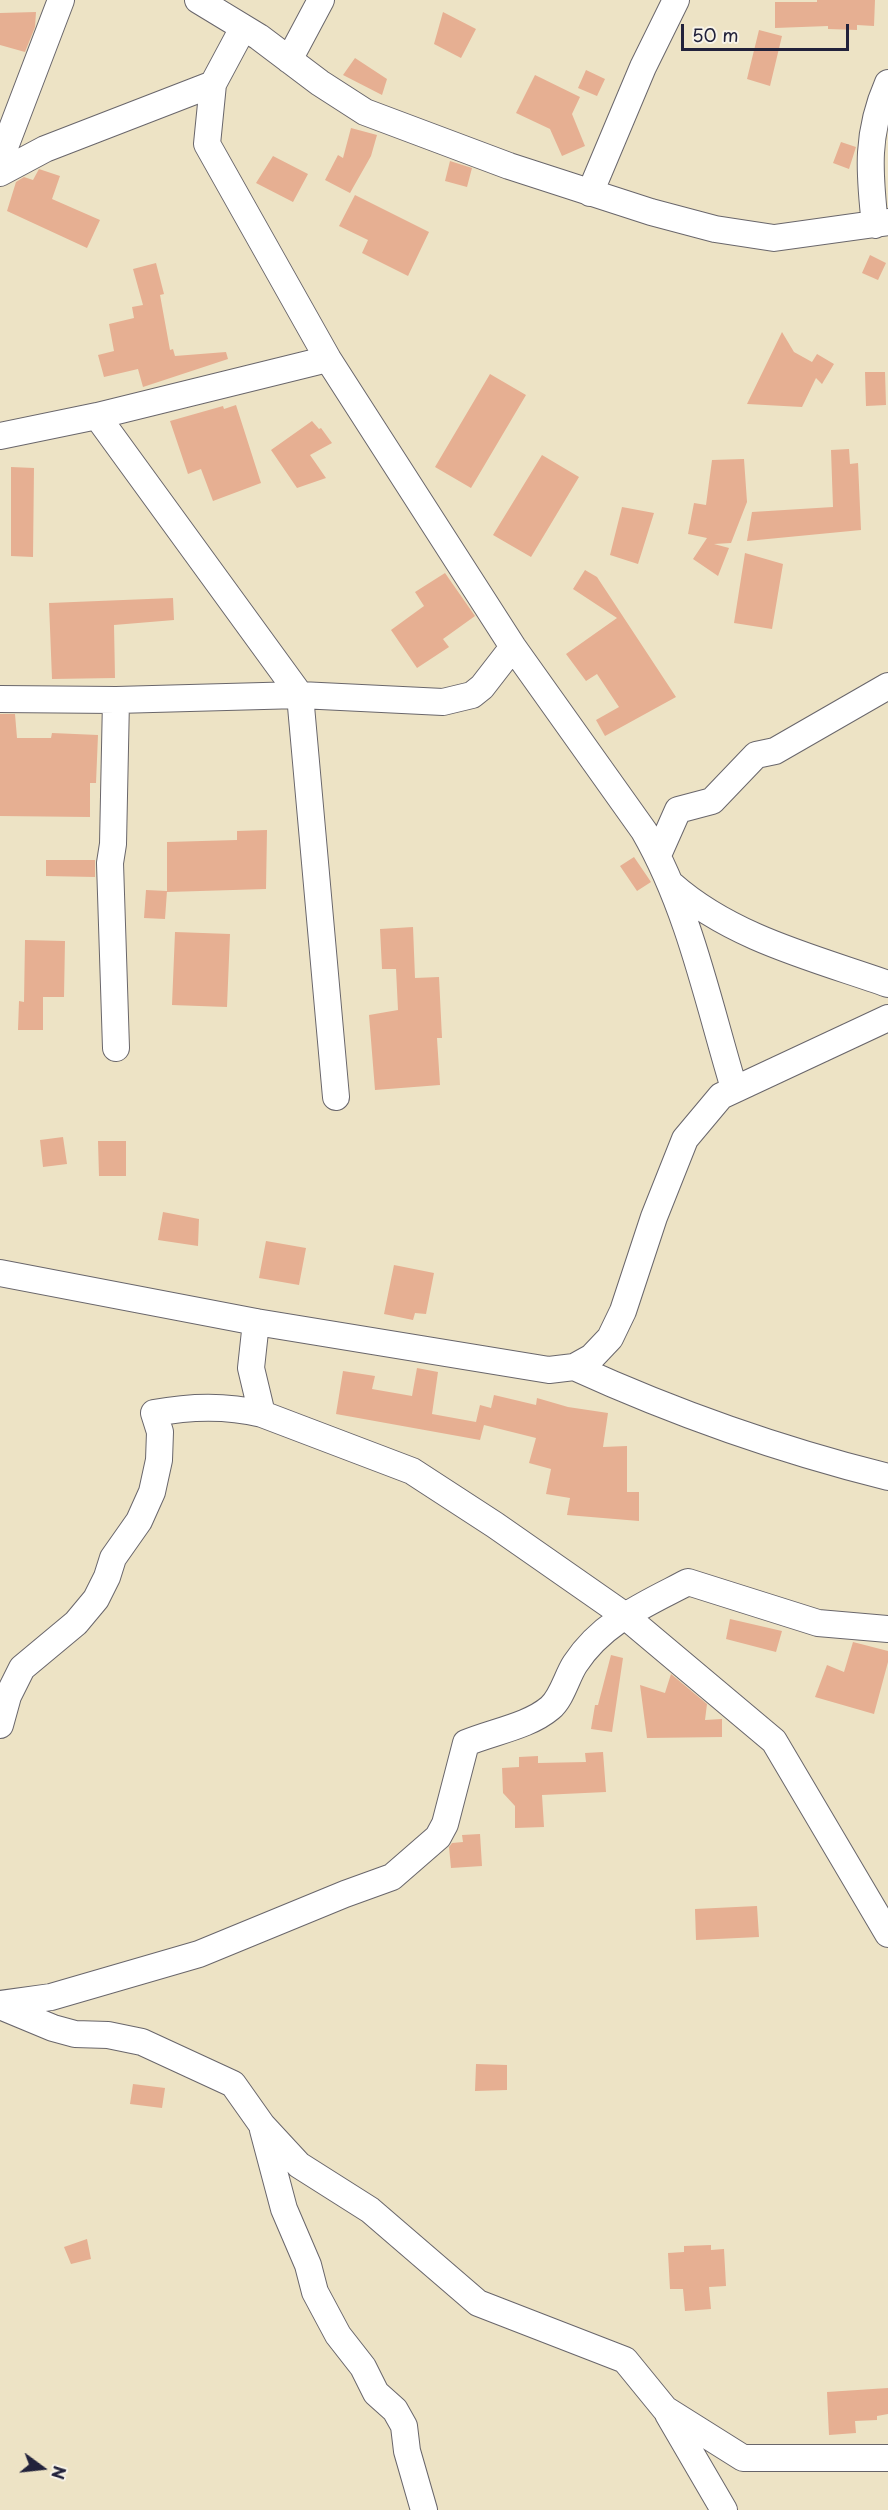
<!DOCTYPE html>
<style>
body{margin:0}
#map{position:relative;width:888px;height:2510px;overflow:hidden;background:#ede3c5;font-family:"Playpen Sans",sans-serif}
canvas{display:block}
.north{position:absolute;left:12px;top:2438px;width:60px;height:60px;-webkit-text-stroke:4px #f7f3e8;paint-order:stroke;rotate:105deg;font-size:16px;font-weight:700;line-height:24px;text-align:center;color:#22223b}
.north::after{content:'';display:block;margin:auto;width:21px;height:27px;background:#22223b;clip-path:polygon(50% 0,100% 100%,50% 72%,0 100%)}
.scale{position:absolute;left:681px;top:24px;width:168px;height:27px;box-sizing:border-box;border:3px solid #22223b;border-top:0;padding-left:8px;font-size:18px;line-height:21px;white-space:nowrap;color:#22223b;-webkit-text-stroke:4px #f7f3e8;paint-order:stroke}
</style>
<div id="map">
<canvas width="888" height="2510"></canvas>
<div class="north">N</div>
<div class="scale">50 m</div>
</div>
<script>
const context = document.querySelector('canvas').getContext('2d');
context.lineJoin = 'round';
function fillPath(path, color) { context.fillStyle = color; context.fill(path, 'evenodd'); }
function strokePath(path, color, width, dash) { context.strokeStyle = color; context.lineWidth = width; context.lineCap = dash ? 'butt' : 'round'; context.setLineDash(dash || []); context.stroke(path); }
const building = new Path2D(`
 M817 0H875L874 26 857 25V30L828 29V26L775 28V2H817Z
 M36 12 35 27 25 52 0 45V13Z
 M443 12 476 29 461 58 434 44Z
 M759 30 782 36 770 86 747 79Z
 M355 58 387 79 382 95 343 75Z
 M586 70 605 79 597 96 578 88Z
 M535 75 580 97 572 114 585 146 562 156 550 129 516 113Z
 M351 128 377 135 371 156 350 193 325 180 338 155 343 158Z
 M841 142 856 147 849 169 833 163Z
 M273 156 308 174 293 202 256 183Z
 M450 161 472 168 467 187 445 181Z
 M39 169 60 176 52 199 100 220 87 248 7 211 16 182 24 177 33 180Z
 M355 195 429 232 408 276 362 253 368 240 339 226Z
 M870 255 886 263 878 280 862 273Z
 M156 263 164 294 160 295 170 350 173 349 175 356 226 352 228 359 143 387 138 369 104 377 98 355 114 351 109 324 134 318 132 307 143 305 133 269Z
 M782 332 794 352 812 362 817 354 834 364 822 384 816 378 802 407 747 404Z
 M865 372H885L886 405 866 406Z
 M490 374 526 395 471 488 435 467Z
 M236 405 261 483 213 501 201 469 188 474 170 421 223 406 224 409Z
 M312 421 319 429 321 428 332 443 310 455 326 478 297 488 271 450Z
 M849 449 850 464 858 463 861 530 747 541 752 512 833 507 831 450Z
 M542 455 579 477 531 557 493 535Z
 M744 459 747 502 731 543 714 544 729 548 718 576 693 559 707 538 688 534 694 503 706 505 712 460Z
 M11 467 34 468 33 557 11 556Z
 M622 507 654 513 638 564 610 555Z
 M745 553 783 564 772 629 734 623Z
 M585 570 597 577 676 697 605 736 596 720 619 707 597 674 586 681 566 654 617 618 573 589Z
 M445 573 475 616 443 639 449 647 417 668 391 630 424 606 415 592Z
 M173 598 174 620 114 625 115 678 52 679 49 603Z
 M0 714H15L17 738H51L52 733 98 735 96 783H90V817L0 816Z
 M267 830 266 889 167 892V842L237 840V831Z
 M634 857 651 882 637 891 620 866Z
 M46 860H95V877L46 876Z
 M146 890 167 891 165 919 144 918Z
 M413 927 415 978 439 977 442 1038H437L440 1085 375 1090 369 1015 398 1010 396 969H382L380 929Z
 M175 932 230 934 227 1007 172 1005Z
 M25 940 65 941 64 997H43V1030H18L19 1001 24 1002Z
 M63 1137 67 1164 43 1167 40 1140Z
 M98 1141H126V1176H99Z
 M163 1212 199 1219 198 1246 158 1240Z
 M266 1241 306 1248 299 1285 259 1278Z
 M394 1265 434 1273 426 1314 415 1313 413 1320 384 1314Z
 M417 1368 438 1372 432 1414 476 1422 480 1405 491 1408 494 1395 536 1405 537 1398 568 1407 608 1413 603 1447 627 1446V1492H639V1521L567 1515 570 1498 546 1494 551 1469 529 1463 536 1438 484 1425 480 1440 336 1414 343 1371 375 1376 372 1389 412 1396Z
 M730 1619 782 1631 776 1652 726 1639Z
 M853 1642 888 1651V1662L874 1714 815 1697 827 1665 844 1672Z
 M611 1655 623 1658 612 1732 591 1729 595 1705H598Z
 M671 1674 707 1704 705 1720 722 1719V1737L647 1738 640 1685 665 1693Z
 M603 1752 606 1792 542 1795 544 1827 515 1828V1806L503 1793 502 1768 519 1767V1757L538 1756V1763L586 1762 585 1753Z
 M480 1834 482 1866 451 1868 449 1847 452 1843 463 1842 462 1835Z
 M757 1906 759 1937 696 1940 695 1909Z
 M476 2064 507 2065V2090L475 2091Z
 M133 2084 165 2088 162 2108 130 2104Z
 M87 2239 91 2259 71 2264 64 2247Z
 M711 2245V2250L724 2249 726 2286 709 2287 711 2309 685 2311 683 2289H670L668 2253 684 2252V2246Z
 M888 2388V2414L877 2416V2420L855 2421 856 2433 829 2435 827 2392Z`);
const minor = new Path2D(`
 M198 0 259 37 320 83 365 112 509 166 651 212 715 229 774 238 888 222
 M243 28 213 84 207 144 328 359 513 647 644 831C689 909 708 1002 734 1088
 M289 60 321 0
 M0 160 61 0
 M0 173 45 149 213 84
 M590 193 643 67 676 0
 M875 225C869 171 866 133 888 83
 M97 416 300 695 336 1097
 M0 436 97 416 328 359
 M0 699 116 700 300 695 443 702 472 695 482 687 513 647
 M658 855 678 810 712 801 756 755 775 751 888 686
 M672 885C732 938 814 958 888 984
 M116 1048 110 863 113 844 116 700
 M0 1273 256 1322 549 1370 574 1367 592 1357 610 1338 623 1311 654 1217 685 1139 721 1096 888 1018
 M256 1322 251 1368 262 1414 412 1471 495 1525 624 1615 774 1741 888 1934
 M574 1367C675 1413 780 1450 888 1477
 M0 1725 8 1696 22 1668 76 1623 96 1599 107 1577 113 1558 139 1521 152 1492 159 1460 160 1432 154 1413C191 1406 226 1405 262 1414
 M0 2004 51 1997 199 1954 345 1894 392 1877 438 1837 445 1824 466 1743C492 1732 529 1726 550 1708 562 1698 567 1676 575 1664 602 1622 646 1604 688 1582L818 1623 888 1629
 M0 2006 53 2028 75 2034 108 2035 142 2042 233 2084 262 2125 299 2165 370 2210 478 2303 625 2360 665 2409 743 2458H888
 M263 2130 284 2209 308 2265 315 2292 338 2335 363 2367 376 2393 395 2410 404 2426 407 2451 424 2510
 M668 2414 724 2510`);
fillPath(building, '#e6af92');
strokePath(minor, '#69666b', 28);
strokePath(minor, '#fff', 26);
</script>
